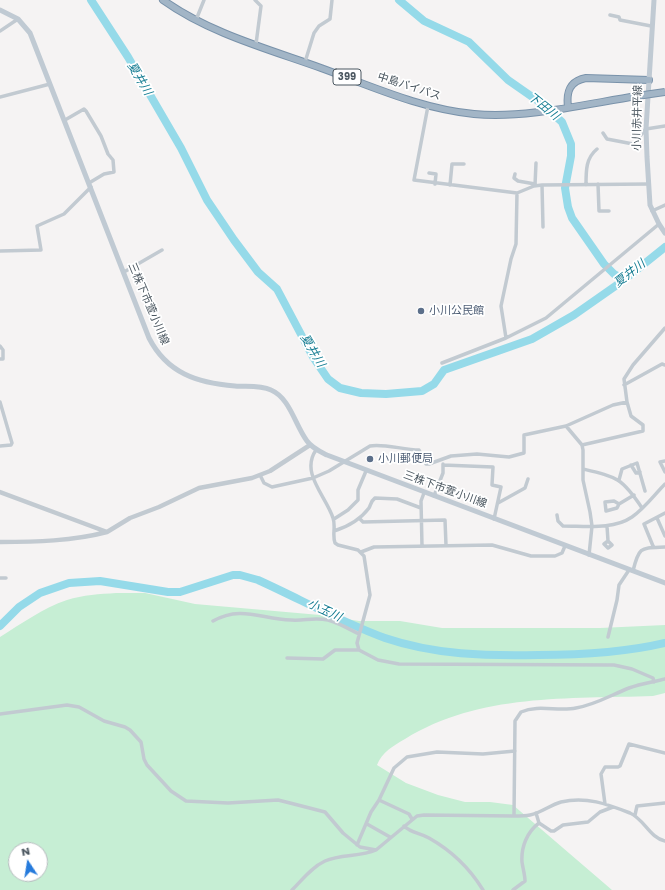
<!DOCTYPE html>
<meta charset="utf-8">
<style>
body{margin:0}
#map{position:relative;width:665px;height:890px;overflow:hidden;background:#f5f3f3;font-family:Poppins,sans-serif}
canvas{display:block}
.north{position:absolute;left:8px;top:842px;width:40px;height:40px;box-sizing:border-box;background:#fff;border:1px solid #b7bcbf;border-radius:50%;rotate:348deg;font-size:11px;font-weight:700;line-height:16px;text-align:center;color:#4b5760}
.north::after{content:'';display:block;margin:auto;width:14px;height:18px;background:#267bdc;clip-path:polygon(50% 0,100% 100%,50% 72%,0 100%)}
</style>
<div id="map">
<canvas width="665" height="890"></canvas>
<div class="north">N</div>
</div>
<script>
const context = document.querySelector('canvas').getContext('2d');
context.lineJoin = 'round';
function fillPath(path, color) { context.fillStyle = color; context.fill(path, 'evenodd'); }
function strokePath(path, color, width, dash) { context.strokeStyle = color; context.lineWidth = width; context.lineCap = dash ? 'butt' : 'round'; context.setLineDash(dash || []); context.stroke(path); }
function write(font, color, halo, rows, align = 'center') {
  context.font = font + ' Poppins,"Noto Sans JP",sans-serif'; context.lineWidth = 3.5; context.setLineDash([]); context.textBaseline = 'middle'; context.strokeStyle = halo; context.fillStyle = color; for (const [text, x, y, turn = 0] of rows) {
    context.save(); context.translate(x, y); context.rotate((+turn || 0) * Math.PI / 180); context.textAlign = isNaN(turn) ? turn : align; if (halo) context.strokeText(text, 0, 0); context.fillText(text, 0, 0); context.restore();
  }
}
const green = new Path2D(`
 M116 593H145L195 604 320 615 359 621H400L442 628H600L665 625V693L653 696C569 699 479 693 405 739 393 746 382 752 377 765L406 783 438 795 465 802H490L513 805 612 890H0V637C21 624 43 608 67 600 83 595 100 594 116 593ZM16 850H40V874H16Z`);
const river = new Path2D(`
 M91 0 128 57 181 148 207 200 234 240 258 272 277 289 313 357 328 379 340 388 361 393 386 394 422 391 434 384 444 370 532 339 574 315 624 280 665 247
 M399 0 424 21 469 42 508 80 541 103 562 122 571 144V156L565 188 568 207 572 218 604 264 614 274 624 280
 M0 626 19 607 40 593 69 583 100 581 168 592H180L233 575H240L258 580C300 599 341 622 385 638 435 655 486 656 538 655 581 655 623 653 665 643`);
const minor = new Path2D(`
 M255 0 261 6 256 44
 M610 15 619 17 620 20 651 26
 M196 20 204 0
 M0 31 18 19
 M305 62 314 33 319 26 330 19 332 0
 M0 97 50 84
 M428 106 414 180 517 193
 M65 120 84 109 86 111 101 136 108 154 113 160 114 172 104 174 89 183
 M603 133 607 139 633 144 646 129 665 126
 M429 173 436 174 435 184
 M515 174 514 178 518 181 535 184
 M598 184 599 211H609
 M450 185 452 164H464
 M535 185 536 163
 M542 185 543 227
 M586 185C586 170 586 158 597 149
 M652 211 665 205
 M0 251 41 250 37 226 64 214 91 187
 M124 272 162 250
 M506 338 501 306 511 259 516 244 517 193 534 186 542 185 649 184
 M0 346 3 350V359H0
 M442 363 506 338 546 318 659 224
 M624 385 662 364 665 365
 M0 402 12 443 11 445 0 446
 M566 426 582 445 583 450V480L590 512 592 526 589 555
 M582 445 643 431V425L631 416 627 402 624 379 633 365 665 328
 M316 450C300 473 326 496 333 518 336 526 332 535 335 543L338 545 358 550 364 556 370 595 357 643 359 650 378 660 399 664 614 665 632 669 653 678 654 682
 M665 461 660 462 665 472
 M443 465 493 467 492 485 501 487 494 519
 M631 465 636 473 640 472
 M583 469C617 477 622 478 642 508
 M260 475 264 483 272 487 313 478 329 471 370 446C382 443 404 450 419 450L426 464H429L451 456 477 454 509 457 524 453V435L566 426 613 405 627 402
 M619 480 622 469 637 463 645 491
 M434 496 443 473V464
 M614 501 619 504 617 508 606 511 605 502Z
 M498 503 525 488 528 479
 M619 504 634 495
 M557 515 558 521 563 526C586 526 613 530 632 517 645 508 655 494 665 484
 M359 518 363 522 445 520 446 545
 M657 518 665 536
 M334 519 348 510 358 500V490L366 471
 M607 526 608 541 604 544 608 548 612 545 608 541
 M334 531C347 527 360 520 369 508 371 504 371 501 375 498L397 499 421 508
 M422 546 421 501 424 493
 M653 546 644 524 665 513
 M361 552 374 547 492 545 531 556H555L562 553 565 546
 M633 571C639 546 641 548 665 547
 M0 578H6
 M213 621C241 605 261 619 291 620 305 621 313 617 328 620 339 623 349 629 359 634
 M608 637 617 600 619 585 629 570
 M287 658 323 659 335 650H359
 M665 679C653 682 640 684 629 688 611 695 595 705 576 708 558 712 539 704 521 712L515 721 514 816C519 816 525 816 530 815 541 813 550 805 561 802 586 796 607 804 630 813 644 819 650 838 665 841
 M0 714 67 705 79 707 104 721 125 727 130 730 141 742 144 759 147 765 171 791 186 801 228 803 278 800 290 803 325 812 343 833 360 847 376 850
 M605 804 601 774 605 767H618L620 766 629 744 665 753
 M536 813 539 823 551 831H554L563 825 588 822 600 812 613 807
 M635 815 637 806 665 803
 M412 819 409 814 379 800 394 768 407 757 437 752 483 754 515 751
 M367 824 390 837
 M404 826C411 833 420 833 429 838 452 851 469 867 483 890
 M357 845 371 812 379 800
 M292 890C302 880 312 867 325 861 341 854 360 857 376 850L417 816 424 815 514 816
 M513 890 525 881C525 875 523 869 522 862 521 847 527 832 539 823`);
const tertiary = new Path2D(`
 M0 492 107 532 130 518 159 507 199 488 252 478 270 471 310 445
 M0 542C35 542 73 541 107 532`);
const secondary = new Path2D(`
 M654 0 646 129 647 157 650 205 659 224 665 233
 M0 10 18 19 30 33 149 338C167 373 197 383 235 386 246 387 260 385 271 390 290 398 295 425 307 441 312 448 319 451 327 455L665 583`);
const trunk = new Path2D(`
 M163 0C209 33 268 49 321 68 371 86 421 109 474 114 525 119 586 104 637 96
 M568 107C566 91 570 81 586 78L649 80`);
const trunkBridge = new Path2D(`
 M637 96 665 92`);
const markers = [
 [421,311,4,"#5c6f8a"],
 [370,459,4,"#5c6f8a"]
];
const shields = [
 [347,77,28]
];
const shieldNames = [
 ["399",347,77]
];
const streetNames = [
 ["中島バイパス",409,87,18],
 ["小川赤井平線",638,118,-89],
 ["三株下市萱小川線",148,304,67],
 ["三株下市萱小川線",445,490,20]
];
const serviceNames = [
 ["小川公民館",429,311],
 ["小川郵便局",378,459]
];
const waterNames = [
 ["夏井川",139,79,59],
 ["下田川",543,107,39],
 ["夏井川",630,274,-38],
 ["夏井川",312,351,59],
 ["小玉川",324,611,25]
];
fillPath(green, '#c6eed4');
strokePath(river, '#95dae9', 8);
strokePath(trunk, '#7992aa', 8);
strokePath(minor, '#c2cad1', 3.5);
strokePath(tertiary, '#c2cad1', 4.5);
strokePath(secondary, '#c0cad3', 5);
strokePath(trunk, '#a2b5c6', 6);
strokePath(trunkBridge, '#7992aa', 8, []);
strokePath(trunkBridge, '#a2b5c6', 6);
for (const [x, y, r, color] of markers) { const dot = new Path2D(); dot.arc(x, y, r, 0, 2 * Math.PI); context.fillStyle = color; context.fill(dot); strokePath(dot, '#fff', 1.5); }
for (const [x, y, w] of shields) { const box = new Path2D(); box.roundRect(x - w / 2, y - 8, w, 16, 3); context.fillStyle = '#fff'; context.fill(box); strokePath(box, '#4b5760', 1); }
write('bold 10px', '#4b5760', null, shieldNames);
write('11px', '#4b5760', '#fff', streetNames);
write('11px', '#4e5e75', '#fff', serviceNames, 'left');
write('italic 12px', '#147c92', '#fff', waterNames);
</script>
